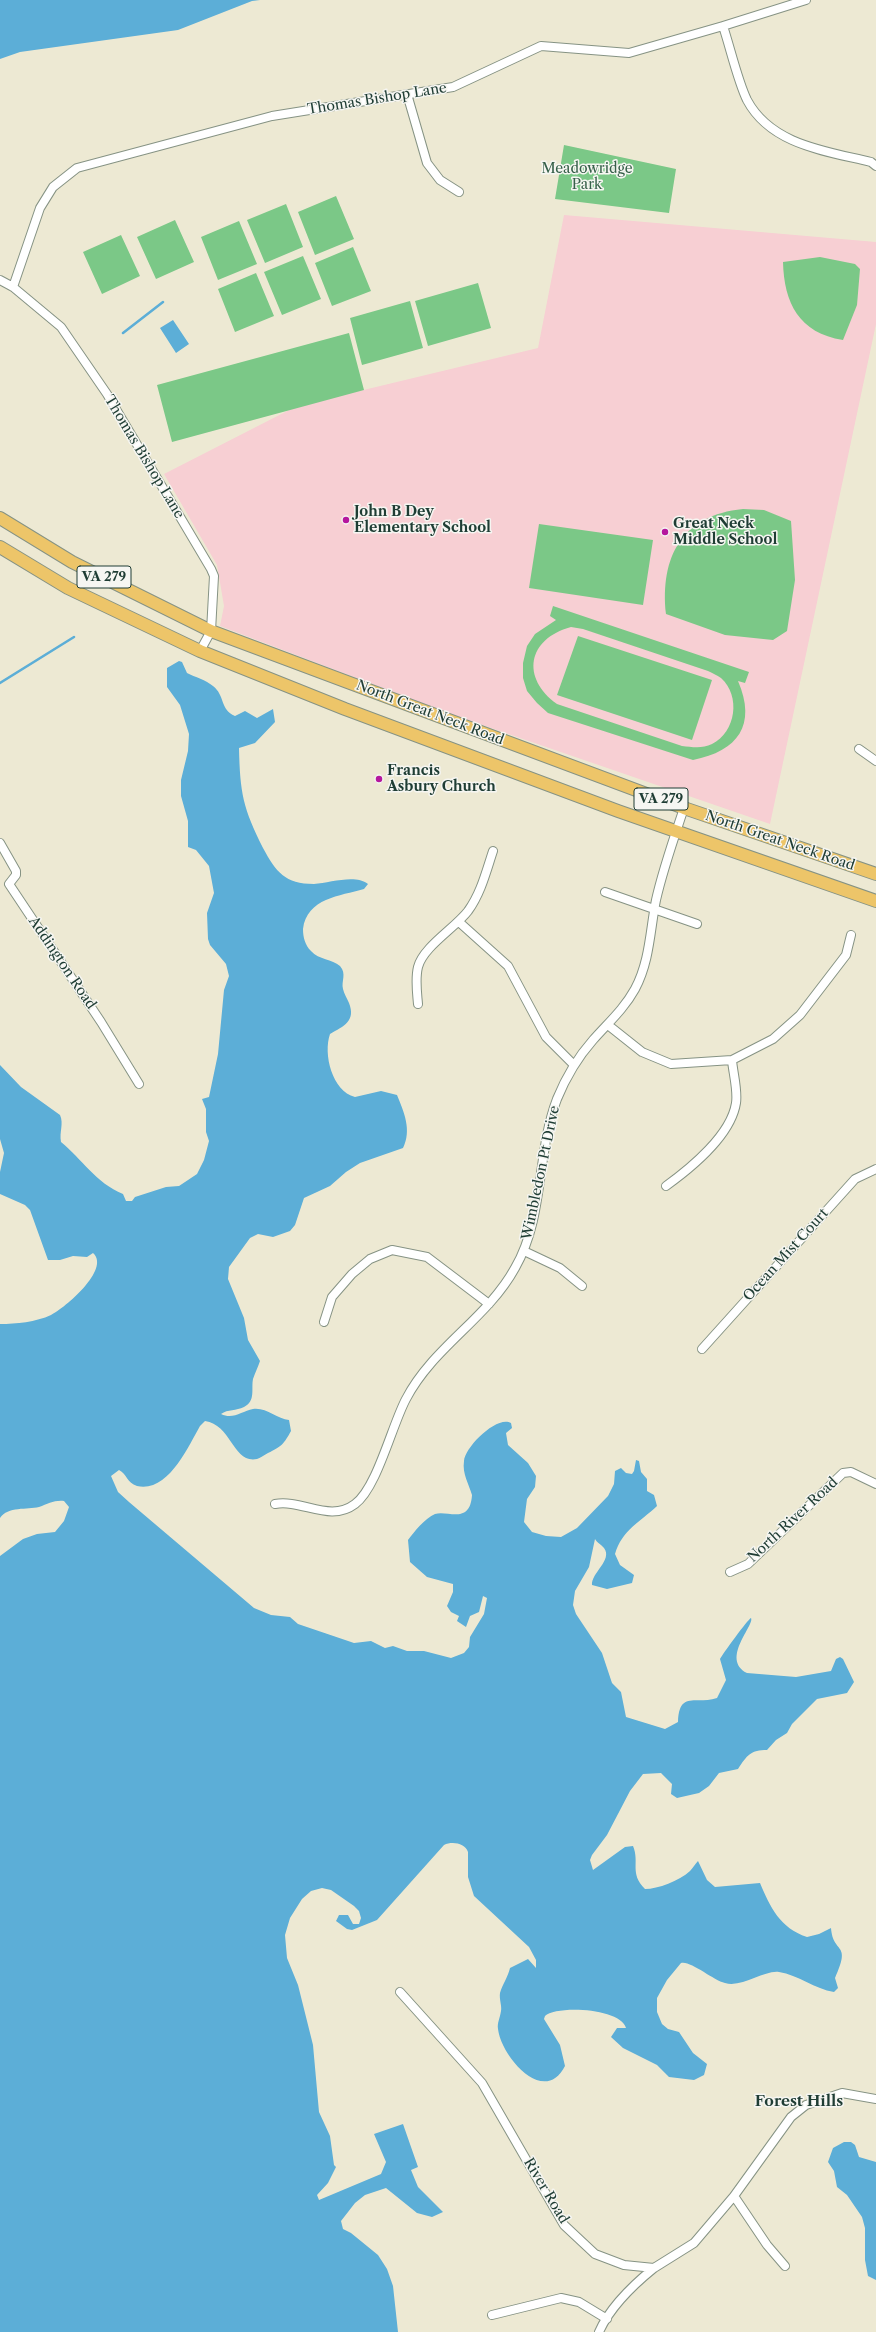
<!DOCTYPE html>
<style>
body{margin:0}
canvas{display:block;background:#ede9d3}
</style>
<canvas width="876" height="2332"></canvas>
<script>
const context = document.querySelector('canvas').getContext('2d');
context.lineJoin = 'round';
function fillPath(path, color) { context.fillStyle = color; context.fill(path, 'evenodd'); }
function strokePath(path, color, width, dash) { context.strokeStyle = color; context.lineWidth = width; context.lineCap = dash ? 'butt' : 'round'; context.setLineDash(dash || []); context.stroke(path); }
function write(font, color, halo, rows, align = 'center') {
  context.font = font + ' "Libre Caslon Text",serif'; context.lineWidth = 3; context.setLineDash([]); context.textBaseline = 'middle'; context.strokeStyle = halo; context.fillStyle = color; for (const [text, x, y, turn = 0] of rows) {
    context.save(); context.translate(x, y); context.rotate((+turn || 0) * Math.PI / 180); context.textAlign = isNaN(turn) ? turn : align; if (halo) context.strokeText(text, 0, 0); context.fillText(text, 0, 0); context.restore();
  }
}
const built = new Path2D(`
 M564 215 876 242V324L770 824 459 717 220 626 224 606 217 565 164 474 297 406 538 348Z`);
const green = new Path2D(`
 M564 145 676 169 669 213 555 199Z
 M336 196 354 239 315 255 298 212Z
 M286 204 303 247 265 263 247 220Z
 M175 220 194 262 156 279 137 237Z
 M239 221 257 264 218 280 201 237Z
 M121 235 140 276 102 294 83 252Z
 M353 247 371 291 332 306 315 263Z
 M303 256 321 299 282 315 264 272Z
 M820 257 855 264 860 269 857 305 843 340C799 333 784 303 783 262Z
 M256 273 274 316 235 332 218 289Z
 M478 283 491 328 428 346 415 301Z
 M410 301 423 348 362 365 350 318Z
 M349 333 364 390 172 442 157 385Z
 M743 509 764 510 791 521 795 580 787 631 773 640 725 635 666 614C660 557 682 515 743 509Z
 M539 524 653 540 643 605 529 588Z
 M553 606 749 672 745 683 738 681C757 725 738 751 693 760L548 713 537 703 527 691 523 678V663L527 646 535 634 556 620 550 616ZM571 627 583 629 708 671C712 673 717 675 721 678 741 696 736 732 712 744 702 749 692 747 682 746L557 704C521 678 527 639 571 627Z
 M578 636 712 680 692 740 557 695Z`);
const water = new Path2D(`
 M0 0H260L252 1 178 30 20 52 0 59Z
 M173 320 189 344 176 353 160 328Z
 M179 661 182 662 187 673C195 677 206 680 213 686 225 695 220 710 235 716L245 711 257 718 273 709 275 722 255 743 239 748C240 793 243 808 263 848 276 872 285 884 314 884 330 883 355 874 368 884L364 889C340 896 307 898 303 929 303 937 305 945 311 951 319 960 332 959 340 966 347 974 341 981 343 989 344 994 347 998 349 1003 356 1021 344 1026 330 1034 323 1054 332 1091 355 1097L381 1091 397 1095C404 1112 412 1130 403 1148L360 1163 346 1172 330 1186 304 1198 295 1225 290 1231 273 1237 258 1234 250 1238 229 1267 228 1279 244 1318 248 1340 260 1361C258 1367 255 1373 253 1379 251 1389 256 1401 244 1407 236 1411 228 1409 221 1414 233 1420 242 1411 253 1409 266 1407 277 1419 289 1420L291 1431C284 1444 281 1447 268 1453 264 1455 260 1458 257 1459 233 1464 232 1425 205 1421L200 1426C188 1447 168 1493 137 1486 127 1483 127 1474 119 1470L111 1476 118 1492 129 1502 254 1608 271 1615 290 1617 298 1624 354 1643 371 1641 385 1648 393 1646 407 1651H424L451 1658 464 1653 469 1647 470 1637 484 1614 487 1598 483 1596 479 1612 470 1616 466 1627 457 1621 459 1616 451 1612 447 1606 453 1592V1584L427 1577 410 1562 408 1540C414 1532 425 1518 435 1514 448 1510 470 1525 472 1495 469 1484 462 1474 464 1461 465 1447 497 1415 511 1423L512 1428 506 1433 508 1445 528 1463 536 1476 535 1487 527 1499 524 1522 532 1532 546 1536 561 1537 577 1528 608 1496 614 1484 615 1471 621 1468 626 1473 632 1474 634 1471 636 1460 639 1461 641 1472 647 1479V1491L654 1495 657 1506C640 1522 622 1530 615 1554L620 1565 634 1575 632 1583 607 1589 592 1585C591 1573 613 1560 604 1548 601 1544 597 1543 595 1539L589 1567 575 1591 573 1605 576 1614 602 1653 612 1683 621 1692 626 1717 665 1729 678 1722C679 1690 696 1705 717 1698L726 1680 720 1659C722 1655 748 1619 751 1618 755 1625 720 1659 747 1673L796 1677 831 1671 836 1659 840 1657 843 1659 854 1682 847 1693 817 1699 792 1724 787 1733 776 1740 767 1750C751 1750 747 1755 738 1769L719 1773 709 1786 699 1793 677 1798 671 1794 672 1784 661 1773 643 1774 630 1791 607 1835 592 1855 590 1860 593 1870 625 1847 633 1846C640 1863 629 1873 645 1889 658 1889 679 1881 690 1871 693 1868 695 1864 698 1861L707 1880 715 1887 760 1883C770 1907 780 1928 807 1937L819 1934 831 1928C833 1955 852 1941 835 1978L838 1988 834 1992C815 1989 798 1975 779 1972 764 1970 742 1988 725 1983 713 1980 690 1960 681 1963L667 1980 657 1998V2012L662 2024 668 2029 679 2032 693 2053 707 2064 704 2075 694 2080 669 2077 657 2065 623 2048 611 2037 617 2028H626C621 2008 556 2005 545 2016L544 2019 560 2045 565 2066C544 2107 501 2056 498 2029 497 2023 500 2018 501 2011 502 2006 499 1999 500 1993 502 1985 508 1977 510 1968L528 1959 536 1968V1960L529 1947 474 1896 468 1877V1852C465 1843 452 1841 444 1845L377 1920 352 1930 347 1929 336 1921 339 1915H348L353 1924H359L361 1918 359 1911 354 1906 331 1890 322 1888 311 1891 302 1899 290 1918 285 1935 287 1958 298 1985 313 2045 319 2112 330 2136 334 2165 336 2167 328 2183 317 2195 319 2200 381 2174 386 2162 374 2134 403 2124 418 2167 411 2170 418 2187 443 2212 432 2217 417 2213 386 2188 365 2195 355 2203 341 2221 343 2229 351 2233 378 2255 387 2269 393 2286 398 2332H0V1556L23 1539 37 1534 55 1532 64 1521 69 1507 64 1501C54 1500 48 1504 39 1507 27 1510 8 1506 0 1518V1324C16 1324 36 1322 51 1315 65 1308 111 1269 93 1253L87 1257 73 1256 60 1260H48L30 1210 25 1205 0 1194V1172L4 1153 0 1139V1065L21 1087 60 1115C64 1124 59 1132 61 1142 82 1159 96 1183 123 1194L126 1201H132L135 1197 166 1187 179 1186 197 1174 204 1160 209 1141 206 1132V1109L202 1099 209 1097 218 1054 224 990 229 976 226 964 210 945 208 939 207 913 214 893 209 866 196 850 188 847V821L181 796V780L188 751 189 734 180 705 167 687V668Z
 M844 2142H851L855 2145 859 2157 876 2162V2280L868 2276 865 2260V2228L862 2217 847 2195 837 2187 834 2171 828 2162 833 2148Z`);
const stream = new Path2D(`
 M123 333 163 302
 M0 683 74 637`);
const minor = new Path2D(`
 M723 26C730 47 738 82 747 100 771 145 826 151 871 162L876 166
 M407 94 427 163 440 180 459 192
 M0 280 13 287 61 327 107 394 211 569 214 576 211 631 200 651
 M13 287 40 208 53 187 77 168 272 116 453 87 541 46 629 53 723 26 806 0
 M859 749 876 761
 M0 843 16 871V875L9 884 101 1022 139 1084
 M605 892 697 924
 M459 922 508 966 546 1037 574 1065
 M418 1004C417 992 415 979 418 967 423 947 455 928 468 911 481 893 486 872 493 851
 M608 1025 642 1052 671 1064 732 1060 773 1039 800 1015 846 955 851 935
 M666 1186C691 1168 731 1135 736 1103 738 1090 733 1073 732 1060
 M524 1251 560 1268 582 1286
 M324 1322 332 1297 352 1274 370 1259 392 1250 427 1257 489 1304
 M702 1349 855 1179 876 1169
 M275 1504C302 1499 330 1523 355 1504 377 1488 392 1425 406 1399 433 1347 487 1319 515 1268 545 1216 536 1154 557 1099 566 1077 578 1057 593 1040 608 1023 624 1009 635 989 650 961 650 930 656 900 663 869 674 838 684 808
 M730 1572 748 1564 843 1473 851 1472 876 1484
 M400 1992 482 2083 564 2225 595 2254 624 2265 654 2268 694 2243 734 2196 791 2117 806 2105 842 2093 876 2099
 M734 2196 767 2245 785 2266
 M492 2315 561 2298 579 2302 607 2319
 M599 2332C610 2307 633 2285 654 2268`);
const primary = new Path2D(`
 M0 518 72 562 211 631 684 808 876 874
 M0 547 68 588 200 651 345 709 618 811 876 901`);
const markers = [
 [346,520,4,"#b5179e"],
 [665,532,4,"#b5179e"],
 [379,779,4,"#b5179e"]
];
const shields = [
 [104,577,54],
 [661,799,54]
];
const shieldNames = [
 ["VA 279",104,577],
 ["VA 279",661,799]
];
const streetNames = [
 ["Thomas Bishop Lane",377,99,-9],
 ["Thomas Bishop Lane",144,457,59],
 ["North Great Neck Road",430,713,21],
 ["North Great Neck Road",780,841,19],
 ["Addington Road",62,963,56],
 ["Wimbledon Pt Drive",541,1173,-78],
 ["Ocean Mist Court",786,1255,-48],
 ["North River Road",793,1520,-43],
 ["River Road",546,2191,59]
];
const parkNames = [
 ["Meadowridge",587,169],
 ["Park",587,185]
];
const poiNames = [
 ["John B Dey",354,512],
 ["Elementary School",354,528],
 ["Great Neck",673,524],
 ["Middle School",673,540],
 ["Francis",387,771],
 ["Asbury Church",387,787]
];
const neighbourhoodNames = [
 ["Forest Hills",799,2102]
];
fillPath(built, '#f7cfd3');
fillPath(green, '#7bc887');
fillPath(water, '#5caed7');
strokePath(stream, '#5caed7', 2.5);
strokePath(minor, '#869384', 10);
strokePath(primary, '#869384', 14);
strokePath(minor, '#fff', 8);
strokePath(primary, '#edc569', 12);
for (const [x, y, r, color] of markers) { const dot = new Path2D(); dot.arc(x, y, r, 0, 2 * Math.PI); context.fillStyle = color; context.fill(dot); strokePath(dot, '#f6f6f2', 1.5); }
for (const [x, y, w] of shields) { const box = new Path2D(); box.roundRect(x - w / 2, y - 11, w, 22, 3); context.fillStyle = '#f6f6f2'; context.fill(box); strokePath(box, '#1f3d34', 1); }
write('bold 13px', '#1f3d34', null, shieldNames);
write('14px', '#1f3d34', '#f6f6f2', streetNames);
write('14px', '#366049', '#f6f6f2', parkNames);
write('bold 14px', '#1f3d34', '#f6f6f2', poiNames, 'left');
write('bold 15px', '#1f3d34', '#f6f6f2', neighbourhoodNames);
</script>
